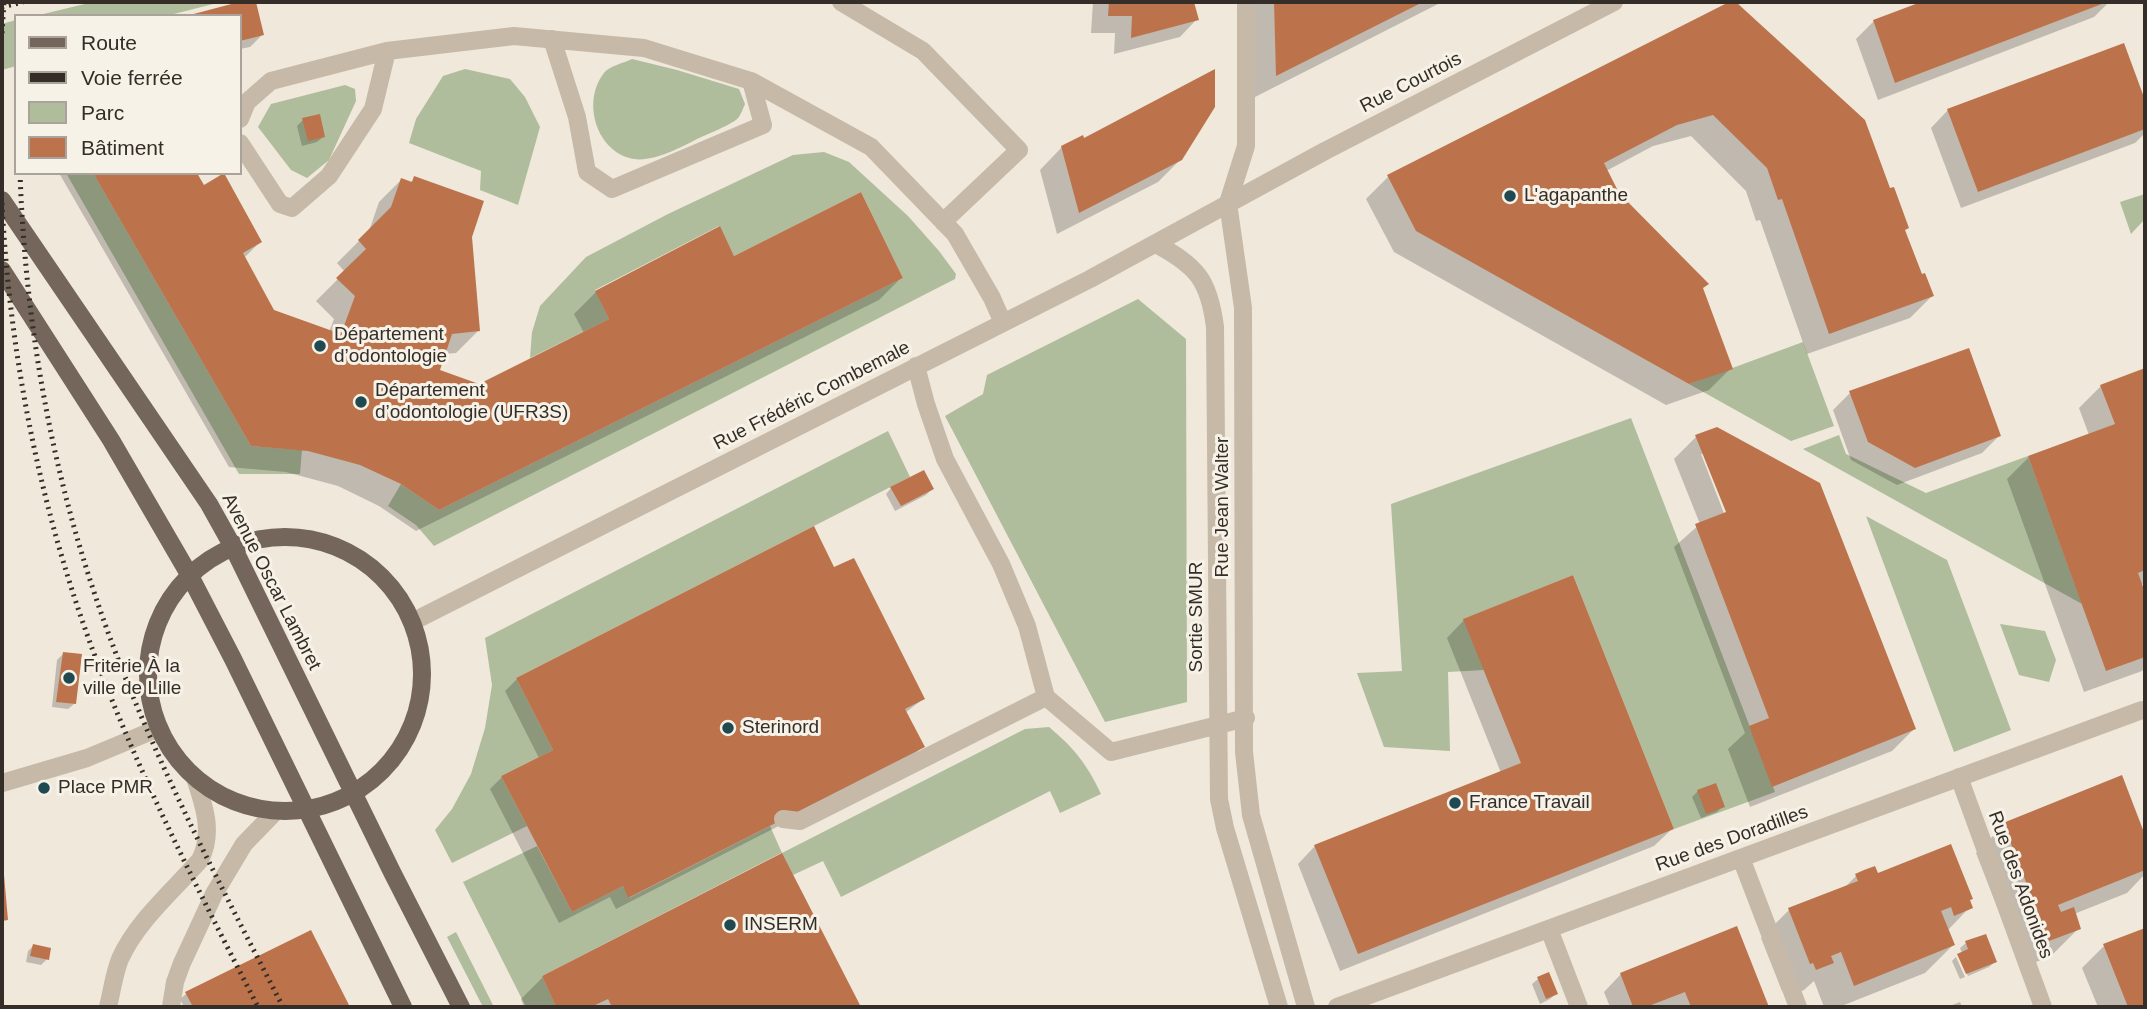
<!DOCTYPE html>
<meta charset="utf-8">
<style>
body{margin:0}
#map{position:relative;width:2147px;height:1009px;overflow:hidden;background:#efe8db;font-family:Arial,sans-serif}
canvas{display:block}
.frame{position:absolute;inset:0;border:4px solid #342d28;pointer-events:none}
.legend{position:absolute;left:14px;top:14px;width:228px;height:161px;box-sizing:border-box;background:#f7f2e7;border:2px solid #a9a39b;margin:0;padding:9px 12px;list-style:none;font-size:21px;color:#342d28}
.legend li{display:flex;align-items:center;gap:14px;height:35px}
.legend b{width:35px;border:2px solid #a9a39b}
</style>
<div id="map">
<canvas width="2147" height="1009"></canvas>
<div class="frame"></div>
<ul class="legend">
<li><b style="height:9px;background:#74665a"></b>Route</li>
<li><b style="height:9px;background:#342d28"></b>Voie ferrée</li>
<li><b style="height:19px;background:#afbd9c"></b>Parc</li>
<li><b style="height:19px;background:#bc734c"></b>Bâtiment</li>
</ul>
</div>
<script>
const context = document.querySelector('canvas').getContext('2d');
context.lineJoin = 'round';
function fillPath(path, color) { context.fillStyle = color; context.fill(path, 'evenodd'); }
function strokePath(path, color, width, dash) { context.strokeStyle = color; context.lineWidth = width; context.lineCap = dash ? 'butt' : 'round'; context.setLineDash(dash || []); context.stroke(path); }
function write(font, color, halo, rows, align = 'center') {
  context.font = font + ' Arial,sans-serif'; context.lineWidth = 6; context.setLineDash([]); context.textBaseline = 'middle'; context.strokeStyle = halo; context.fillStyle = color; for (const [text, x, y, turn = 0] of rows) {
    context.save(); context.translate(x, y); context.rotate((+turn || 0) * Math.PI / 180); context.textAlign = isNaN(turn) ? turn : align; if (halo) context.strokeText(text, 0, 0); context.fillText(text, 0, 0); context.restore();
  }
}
const green = new Path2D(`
 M93 2H221L166 16H35Z
 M16 20V66L2 70V24Z
 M632 59 677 70 739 89 745 104C743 108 741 115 738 118 733 124 708 134 699 138 682 147 654 162 634 159 597 153 581 102 604 73 609 66 624 63 632 59Z
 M465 69 510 79 525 97 540 127 518 205 480 190 481 171 409 143 416 119 443 76Z
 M345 85 355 89 356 101 329 160 307 178 291 170 258 127 271 104Z
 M824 152 849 162 908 216 939 251 956 274 955 279 434 546 416 525 388 506 401 484 439 510 903 278 861 192 734 256 719 226 595 290 609 319 530 358 532 332 540 306 586 257 668 214 793 155Z
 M66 173H93L251 446 302 450 300 474H239Z
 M2145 194V219L2131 234 2120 202Z
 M1138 299 1186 339 1187 702 1105 722 945 416 983 394 987 375Z
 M1803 342 1834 426 1791 441 1689 384Z
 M1631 418 1775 792 1674 829 1573 575 1464 619 1484 670 1448 672 1450 751 1384 747 1357 673 1402 671 1391 504Z
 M888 431 910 477 516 678 553 750 501 776 527 826 452 863 435 830 452 809 471 774 485 728 492 685 485 638Z
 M1839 435 1846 454 1926 493 2028 456 2082 604 1803 449Z
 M1866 516 1947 560 2011 730 1954 752Z
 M2000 624 2045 631 2056 660 2049 682 2019 675Z
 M1049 727C1074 748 1087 764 1101 794L1060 813 1050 791 841 897 823 861 793 875 781 853 542 976 556 1007H526L463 882 537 846 572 912 623 886 629 898 770 826 782 853 1025 729Z
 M456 932 494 1007H483L447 937Z`);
const shadow = new Path2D(`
 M246 2H254L262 35 250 47 240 49V16H190Z
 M1093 2H1192L1197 19 1180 37 1114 54 1115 33H1091Z
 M1252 2H1442L1255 97Z
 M1734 2 1864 121 1920 276 1932 296 1910 318 1807 354 1760 220 1756 221 1746 191 1691 136 1653 146 1606 171 1618 194 1701 289 1731 368 1709 390 1666 405 1394 252 1366 199 1388 177Z
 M1926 2H2109L2094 17 1878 100 1856 39 1874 21Z
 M2123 45 2145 105V133L2135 143 1961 208 1931 128 1948 110Z
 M303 120 323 137 317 142 302 146 297 126Z
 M1062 147 1181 159 1158 182 1057 234 1040 170Z
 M59 173H195L203 187 260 242 244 258 273 312 329 332 334 319 316 301 345 272 337 263 369 231 379 202 401 180 410 183 415 178 470 236 478 331 456 353 444 354 438 371 479 386 584 333 574 314 596 292 734 258 901 278 879 300 416 531 379 506 338 486 286 472 229 467Z
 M2145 370V583L2141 585 2145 597V667L2142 671 2084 692 2007 479 2029 457 2089 435 2079 408 2101 386Z
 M1850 393 1999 436 1982 453 1897 485 1851 460 1833 410Z
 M1696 437 1914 729 1892 751 1750 807 1728 749 1745 733 1674 547 1700 524 1674 459ZM1701 454H1705L1730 520 1727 521Z
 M891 488 932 489 926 495 895 511 886 494Z
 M1464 620 1672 829 1654 846 1340 971 1298 864 1315 846 1501 773 1447 638Z
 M63 654 74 704 68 709 52 707 57 660Z
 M517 679 923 699 905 713 922 747 910 759 616 909 610 897 559 923 490 789 502 777 539 758 505 691Z
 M2121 778 2145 840V874L2127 893 2074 914 2079 928 2051 956 2021 968 1976 853 2004 825Z
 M1698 791 1723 806 1717 812 1701 818 1692 797Z
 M781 855 859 1007H524L521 999 543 977Z
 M1877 875 1968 901 1970 907 1947 931 1953 945 1925 973 1839 1007H1824L1814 981 1804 990 1788 997 1785 990 1782 991 1761 938 1789 910 1843 889 1856 876Z
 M1736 928 1767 1007H1610L1604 992 1621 974Z
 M2145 930V1007H2098L2082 968 2104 946Z
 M310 932 348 1007H184L180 999 186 994Z
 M1966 943 1995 962 1989 967 1968 976 1960 955 1962 953 1960 948Z
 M33 946 47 959 41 965 26 962 28 951Z
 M1956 957 1965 977 1960 979 1952 961Z
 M1538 979 1556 994 1550 999 1540 1004 1532 984Z
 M1960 1002 1962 1007H1947Z`);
const building = new Path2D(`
 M239 2H256L264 35 240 41V16H186Z
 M1109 2H1194L1199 20 1131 38 1132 16H1108Z
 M1274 2H1423L1276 76Z
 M1729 2H1736L1865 120 1890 188 1894 187 1909 228 1905 230 1922 274 1925 273 1934 296 1829 334 1782 199 1778 200 1767 168 1713 115 1677 125 1604 163 1619 193 1709 284 1703 288 1733 369 1689 384 1416 231 1387 175Z
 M1921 2H2107L1895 83 1873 20Z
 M2124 43 2145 100V129L1978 192 1947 109Z
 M1215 69V107L1182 160 1079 213 1061 146 1083 135 1084 138Z
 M320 114 325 137 308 141 302 118Z
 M93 173H197L204 185 224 173 262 242 243 253 274 310 341 334 355 296 336 278 366 249 358 240 391 207 401 178 412 182 414 176 484 201 472 237 480 331 452 334 440 370 479 384 609 319 595 291 720 226 734 256 861 192 903 278 439 510 401 484 360 465 308 451 251 446Z
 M1969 348 2001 436 1915 468 1868 442 1849 391Z
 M2145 368V570L2138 573 2145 592V657L2106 671 2028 456 2115 424 2100 385Z
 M1717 427 1820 483 1916 729 1772 787 1749 726 1769 718 1695 524 1726 512 1695 435Z
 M924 470 934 489 901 506 890 487Z
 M814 526 834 567 854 558 925 699 905 709 925 747 628 898 623 886 572 912 501 776 553 750 516 678Z
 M1573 575 1674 829 1358 954 1314 845 1521 763 1463 619Z
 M63 652 82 654 76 704 56 702Z
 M2122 775 2145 835V870L2058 905 2061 912 2074 907 2081 929 2049 941 2003 823Z
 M1716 783 1725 807 1706 814 1697 790Z
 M1951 844 1973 899 1970 900 1973 908 1954 916 1951 907 1941 911 1955 945 1854 986 1841 952 1831 956 1834 963 1816 970 1813 963 1810 964 1788 908 1858 881 1855 874 1864 870 1875 866 1878 873Z
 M782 853 861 1007H612L608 999 591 1007H556L542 976Z
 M2 875H4L8 920 2 921Z
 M1737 926 1769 1007H1691L1685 992 1646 1007H1633L1620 973Z
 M2145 928V1007H2128L2103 944Z
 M311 930 350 1007H193L185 992Z
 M1986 934 1997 962 1966 974 1957 954 1968 949 1965 941Z
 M33 944 51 948 49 960 30 956Z
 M1549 972 1558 994 1546 999 1537 977Z`);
const minor = new Path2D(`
 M841 2 923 51 1019 150 943 222
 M1246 2V146L1228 203 1243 308 1244 752 1251 815 1306 1007
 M552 39 577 117 587 172 612 189 763 125 751 81
 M240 119 247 102 271 81 387 51 514 36 644 48 751 81 871 147 955 234 992 298 1003 323
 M240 143 280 204 292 208 329 176 373 109 387 51
 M1156 244C1197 266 1209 280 1215 327L1219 799 1225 828 1279 1007
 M412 622 1090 279 1325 151 1614 2
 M1046 697 1111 752 1246 718
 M1959 777 2043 1007
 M2 783 87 758 159 728
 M783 819 800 821 1046 697 1027 626 1001 564 945 459 926 404 916 366
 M1741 858 1798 1007
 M1549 929 1579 1007
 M108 1007C112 991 114 974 120 959 137 921 173 891 200 860 214 832 204 806 195 778
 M171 1007 175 982 182 963 214 894 244 844 276 811
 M1337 1007 2142 710`);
const major = new Path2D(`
 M2 200 209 504 233 547 392 872 461 1007
 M2 270 111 440 190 576 233 659 403 1007
 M148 674a137 137 0 1 1 274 0a137 137 0 1 1-274 0Z`);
const rail = new Path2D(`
 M2 7 23 2
 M2 33 4 2
 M20 173C25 315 48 453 93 589 141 735 213 871 283 1007
 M2 203C10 363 43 522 101 672 145 787 202 898 258 1007`);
const markers = [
 [1510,196,7,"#214952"],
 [320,346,7,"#214952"],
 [361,402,7,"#214952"],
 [69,678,7,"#214952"],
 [728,728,7,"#214952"],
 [44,788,7,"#214952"],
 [1455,803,7,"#214952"],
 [730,925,7,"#214952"]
];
const streetNames = [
 ["Rue Courtois",1411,83,-27],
 ["Rue Frédéric Combemale",812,396,-27],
 ["Rue Jean Walter",1223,507,-90],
 ["Avenue Oscar Lambret",271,582,63],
 ["Sortie SMUR",1197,617,-90],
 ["Rue des Doradilles",1732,839,-20],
 ["Rue des Adonides",2020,885,70]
];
const poiNames = [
 ["L'agapanthe",1524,196],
 ["Département",334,335],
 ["d’odontologie",334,357],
 ["Département",375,391],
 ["d’odontologie (UFR3S)",375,413],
 ["Friterie À la",83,667],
 ["ville de Lille",83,689],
 ["Sterinord",742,728],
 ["Place PMR",58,788],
 ["France Travail",1469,803],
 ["INSERM",744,925]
];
fillPath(green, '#afbd9c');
fillPath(shadow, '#0003');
fillPath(building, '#bc734c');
strokePath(minor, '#c6b9a8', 18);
strokePath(major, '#74665a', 18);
strokePath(rail, '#342d28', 5, [2, 5]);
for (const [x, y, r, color] of markers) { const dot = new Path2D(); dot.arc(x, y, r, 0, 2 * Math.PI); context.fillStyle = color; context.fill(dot); strokePath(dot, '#f7f2e7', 2.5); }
write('19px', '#342d28', '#f7f2e7', streetNames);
write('19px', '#342d28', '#f7f2e7', poiNames, 'left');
</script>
